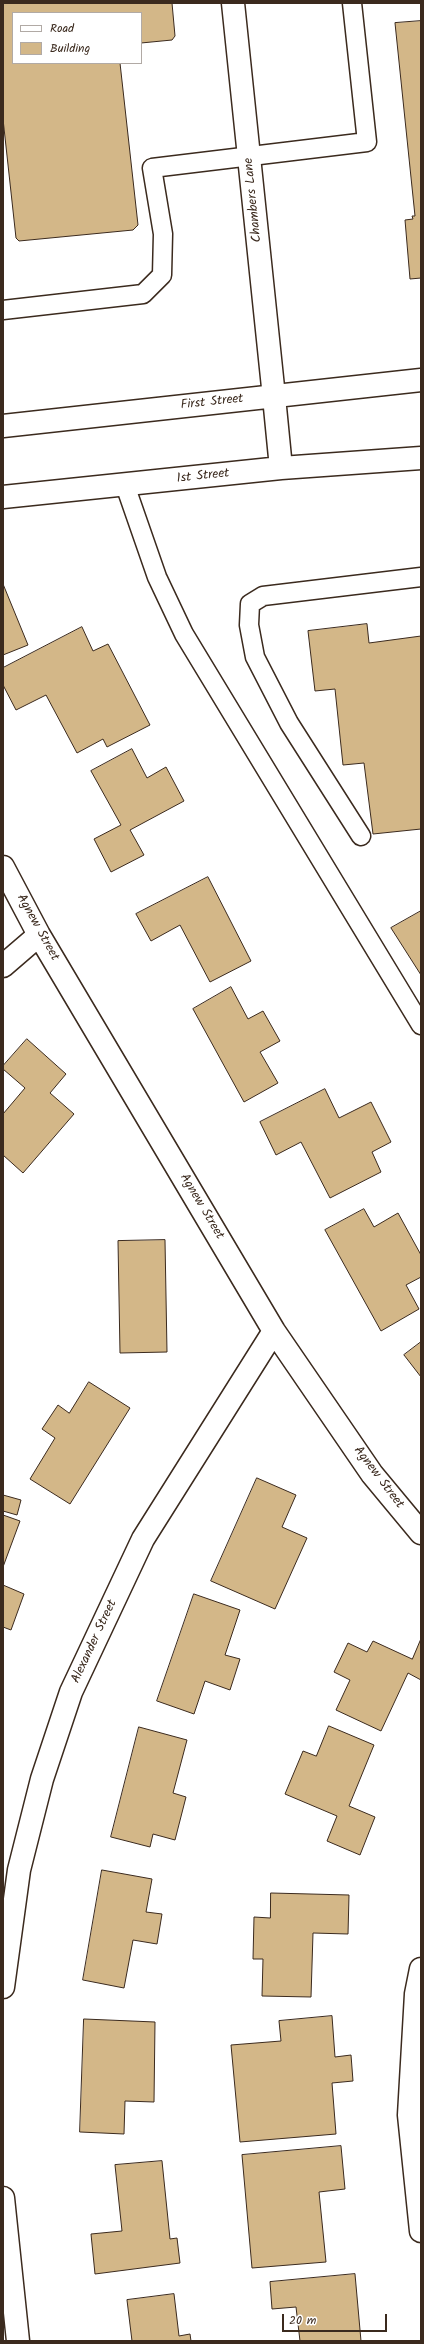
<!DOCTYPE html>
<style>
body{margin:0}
#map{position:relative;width:424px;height:2344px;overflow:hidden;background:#fff;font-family:Kalam,sans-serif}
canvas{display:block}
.frame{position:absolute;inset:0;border:4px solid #3b2a1e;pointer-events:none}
.legend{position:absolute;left:12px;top:12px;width:130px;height:52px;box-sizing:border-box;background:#fff;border:1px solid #b1aaa5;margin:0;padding:5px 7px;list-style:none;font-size:12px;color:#3b2a1e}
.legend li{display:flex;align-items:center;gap:8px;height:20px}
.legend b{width:20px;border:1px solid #b1aaa5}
.scale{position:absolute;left:282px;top:2314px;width:105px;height:18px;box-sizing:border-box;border:2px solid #3b2a1e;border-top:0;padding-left:5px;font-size:12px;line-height:14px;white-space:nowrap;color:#3b2a1e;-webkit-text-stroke:3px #fff;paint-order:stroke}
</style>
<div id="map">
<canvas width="424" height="2344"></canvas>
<div class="frame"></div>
<ul class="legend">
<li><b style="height:5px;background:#fff"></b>Road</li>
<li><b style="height:11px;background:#d3b788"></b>Building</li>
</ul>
<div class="scale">20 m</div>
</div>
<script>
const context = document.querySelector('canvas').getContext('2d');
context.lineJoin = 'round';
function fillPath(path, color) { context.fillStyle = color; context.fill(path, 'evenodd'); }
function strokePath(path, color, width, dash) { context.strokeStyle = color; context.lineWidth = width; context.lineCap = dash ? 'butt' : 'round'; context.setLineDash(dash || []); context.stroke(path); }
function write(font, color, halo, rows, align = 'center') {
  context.font = font + ' Kalam,sans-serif'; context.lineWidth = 3; context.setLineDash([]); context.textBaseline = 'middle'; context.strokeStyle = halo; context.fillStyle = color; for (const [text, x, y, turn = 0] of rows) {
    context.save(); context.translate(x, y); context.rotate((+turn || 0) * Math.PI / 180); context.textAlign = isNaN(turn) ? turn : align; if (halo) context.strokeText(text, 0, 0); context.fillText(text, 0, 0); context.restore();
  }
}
const building = new Path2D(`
 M3 3H172L175 36 172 40 141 43V13H13V63H120L138 225 133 230 19 241 16 238 3 119Z
 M421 21V278L410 279 405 220 413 219 412 216H415L395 23Z
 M3 584 28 645 3 655Z
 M367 624 369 643 421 636V829L373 834 364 763 343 765 335 689 315 691 308 631Z
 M82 627 93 651 108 644 150 725 107 747 103 739 77 753 46 695 16 710 3 685V668Z
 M132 749 147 778 166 767 184 801 130 830 144 855 111 872 94 839 121 825 91 771Z
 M208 877 251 961 210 982 180 925 151 941 136 914Z
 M421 911V975L391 928Z
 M231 987 248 1019 263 1011 280 1041 260 1052 278 1083 244 1102 193 1009Z
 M27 1039 66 1074 50 1093 74 1114 23 1173 3 1155V1114L25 1088 3 1069V1066Z
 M325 1089 339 1118 371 1102 391 1142 372 1152 381 1172 330 1198 301 1142 276 1155 260 1122Z
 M364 1209 374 1227 398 1213 421 1255V1277L406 1285 419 1309 381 1331 325 1230Z
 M165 1240 167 1352 120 1353 118 1241Z
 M421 1342V1377L404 1355Z
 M89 1382 130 1408 70 1504 30 1479 55 1438 42 1429 58 1405 69 1413Z
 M257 1478 296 1495 282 1527 307 1538 275 1609 211 1581Z
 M3 1495 21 1500 17 1515 3 1511Z
 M3 1515 20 1521 3 1567Z
 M3 1585 24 1594 11 1630 3 1627Z
 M194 1594 240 1610 225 1655 240 1659 230 1690 205 1681 194 1714 157 1701Z
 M421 1639V1680L408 1673 381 1731 336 1710 350 1680 334 1672 348 1643 367 1652 373 1641 412 1659Z
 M329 1726 374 1745 349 1806 375 1817 360 1855 327 1841 337 1816 285 1794 303 1751 316 1756Z
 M139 1727 187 1740 173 1793 186 1797 175 1840 153 1834 150 1847 111 1837Z
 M102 1870 152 1879 146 1912 162 1914 157 1944 133 1940 124 1988 83 1980Z
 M271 1893 349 1895 348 1934 313 1933 311 1997 262 1996 263 1959H253L254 1917 270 1918Z
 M332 2016 335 2057 351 2055 353 2081 332 2083 336 2134 240 2142 231 2045 281 2041 279 2021Z
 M84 2019 155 2022 154 2102 125 2101 124 2134 80 2132Z
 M341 2146 345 2189 319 2192 326 2262 252 2268 242 2155Z
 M162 2161 170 2239 177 2238 180 2263 95 2274 91 2234 122 2231 115 2165Z
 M355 2274 361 2341H300L296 2307 272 2309 270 2282Z
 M174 2294 179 2336 190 2334 191 2341H132L127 2300Z`);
const service = new Path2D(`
 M3 310 143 294 162 275 163 234 152 168 367 142 352 3
 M125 485 157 577 184 634 421 1025
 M361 836 289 723 255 657 249 625 250 604 263 596 421 577`);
const minor = new Path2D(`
 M233 3 274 397
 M3 867 39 935 274 1331 372 1474 421 1533
 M3 966 39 935
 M421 1969 416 1994 409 2115 421 2231
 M3 1987 19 1870 42 1779 71 1692 143 1539 274 1331
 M3 2198 18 2341`);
const secondary = new Path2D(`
 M274 397 281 468
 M3 426 421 380
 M3 497 281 468 421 458`);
const streetNames = [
 ["Chambers Lane",254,200,-96],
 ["First Street",212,403,-6],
 ["1st Street",203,477,-6],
 ["Agnew Street",37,928,61],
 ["Agnew Street",201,1207,59],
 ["Agnew Street",378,1478,53],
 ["Alexander Street",95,1642,-65]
];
fillPath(building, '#d3b788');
strokePath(building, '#3b2a1e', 1);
strokePath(service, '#3b2a1e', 21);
strokePath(minor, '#3b2a1e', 25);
strokePath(secondary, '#3b2a1e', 25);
strokePath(service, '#fff', 18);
strokePath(minor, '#fff', 22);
strokePath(secondary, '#fff', 22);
write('13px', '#3b2a1e', '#fff', streetNames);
</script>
